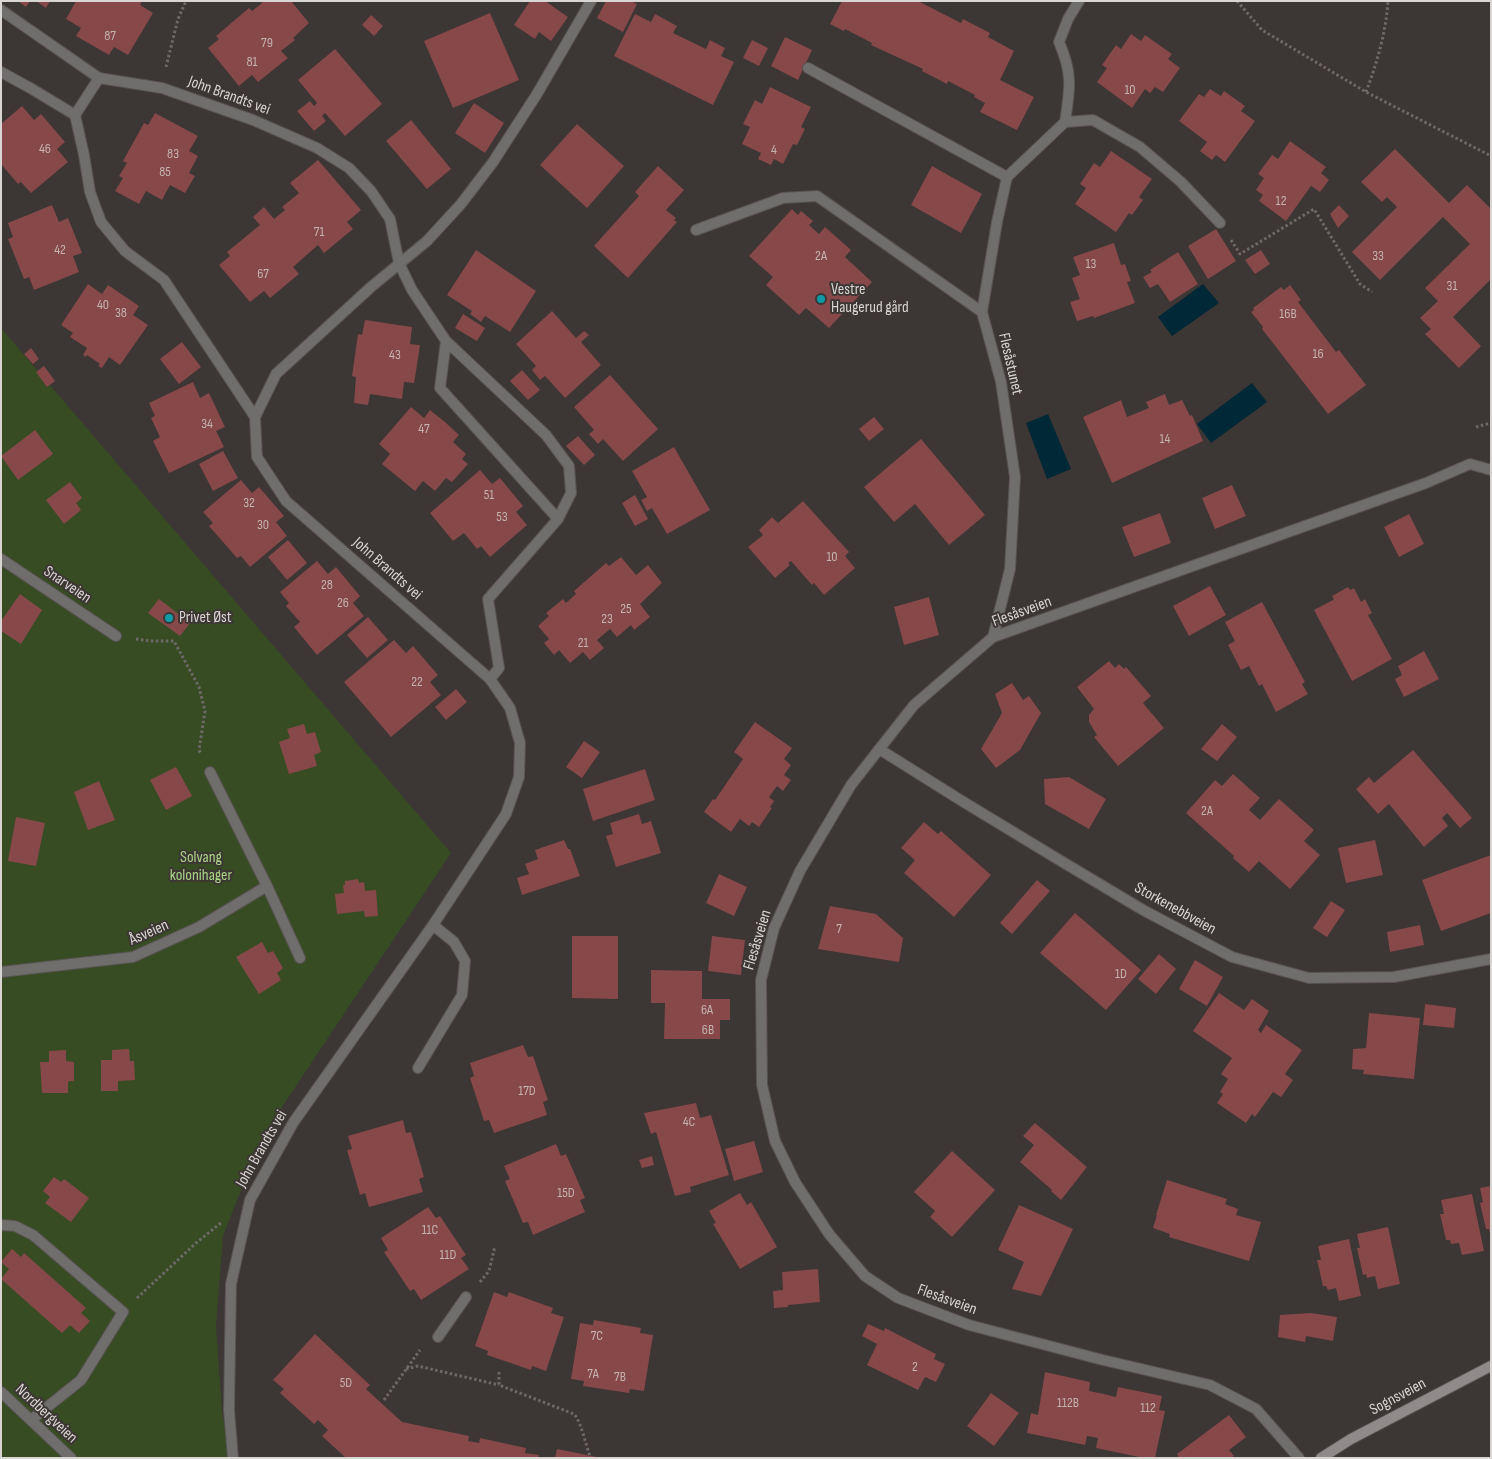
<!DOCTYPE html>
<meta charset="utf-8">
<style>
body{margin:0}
#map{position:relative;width:1492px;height:1459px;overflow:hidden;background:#3c3634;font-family:"Sofia Sans Condensed",sans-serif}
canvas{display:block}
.frame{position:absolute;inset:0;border:2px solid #d9d5d3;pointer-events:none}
</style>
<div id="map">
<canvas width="1492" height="1459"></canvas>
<div class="frame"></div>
</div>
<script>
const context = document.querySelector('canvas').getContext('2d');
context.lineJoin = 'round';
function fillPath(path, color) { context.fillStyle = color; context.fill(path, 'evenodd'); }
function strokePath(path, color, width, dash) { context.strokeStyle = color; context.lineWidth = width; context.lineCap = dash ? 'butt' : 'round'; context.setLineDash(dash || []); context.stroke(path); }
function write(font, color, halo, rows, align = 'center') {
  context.font = font + ' "Sofia Sans Condensed",sans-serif'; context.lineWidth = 4; context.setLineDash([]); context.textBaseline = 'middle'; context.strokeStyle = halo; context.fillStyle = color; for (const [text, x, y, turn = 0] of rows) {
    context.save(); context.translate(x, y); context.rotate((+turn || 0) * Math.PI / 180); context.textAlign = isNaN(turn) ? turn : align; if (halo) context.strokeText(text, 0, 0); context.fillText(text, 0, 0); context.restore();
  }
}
const green = new Path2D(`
 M1 328 451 853 278 1113 248 1172 223 1236 216 1326 222 1412 230 1458H1Z`);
const water = new Path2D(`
 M1203 284 1219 303 1172 336 1158 317Z
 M1252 383 1267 402 1211 443 1197 424Z
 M1048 414 1071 469 1047 479 1026 423Z`);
const building = new Path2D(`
 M18 1H30L26 7Z
 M36 1H50L46 8Z
 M76 1H142L140 5 153 13 128 55 114 47 109 55 76 36 81 28 66 19Z
 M261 1H291L309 23 293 38 295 40 281 51 288 58 258 82 252 75 239 86 208 48 219 39 216 36 249 8 252 11 262 3Z
 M530 1H545L568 17 551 41 539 32 535 39 514 25Z
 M606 1H631L637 4 623 32 597 18Z
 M842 1H918L961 23 963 19 990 33 988 37 1014 51 1000 80 1034 97 1017 130 980 112 985 103 974 97 975 95 948 81 947 84 922 71 923 69 871 45 872 43 845 29 844 31 830 24Z
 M490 13 519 80 453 108 424 41Z
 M635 14 651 22 655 14 677 26 673 33 706 49 710 40 725 48 721 56 734 62 713 105 614 56Z
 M371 15 383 26 374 36 362 25Z
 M1131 34 1141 41 1145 35 1172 54 1168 59 1180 68 1163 92 1155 87 1150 93 1145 89 1132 108 1097 82 1107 68 1102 65 1116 45 1121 49Z
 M785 37 812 50 798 80 771 66Z
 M752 40 768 48 759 66 743 58Z
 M335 49 382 104 345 136 325 113 322 116 326 121 314 131 297 111 310 101 314 106 317 103 298 80Z
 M770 87 811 107 801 127 805 129 797 145 793 144 783 164 774 159 771 165 758 159 761 153 742 144 750 127 743 124 755 100 762 104Z
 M1210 89 1221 96 1224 91 1245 106 1241 111 1255 121 1225 162 1216 155 1212 160 1200 151 1207 142 1179 121 1199 94 1204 97Z
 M474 103 504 123 485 153 455 133Z
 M22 106 34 120 41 114 65 142 57 149 68 162 31 193 21 182 18 184 1 164V124Z
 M155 113 198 136 189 151 198 156 189 173 195 176 185 193 170 185 162 200 146 191 139 204 115 191 123 178 119 176 127 163 123 161 144 123 148 125Z
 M411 120 451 169 427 189 386 141Z
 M577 124 624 166 587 208 540 165Z
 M1290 141 1326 167 1321 173 1329 180 1320 192 1311 186 1286 221 1259 201 1263 195 1256 190 1264 178 1258 174 1272 155 1278 159Z
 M1395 149 1449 203 1467 185 1491 209V279L1453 317 1481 346 1459 368 1425 334 1431 329 1420 318 1438 301 1425 288 1470 244 1443 217 1380 280 1352 252 1397 207 1387 197 1382 202 1361 182Z
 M1111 151 1152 179 1139 197 1143 200 1132 215 1129 213 1116 232 1075 204 1086 188 1080 184 1094 163 1100 167Z
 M318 160 361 210 347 222 353 229 324 253 318 245 293 267 299 274 270 298 264 291 250 302 219 265 230 256 227 252 260 225 253 217 264 207 274 219 285 210 282 207 299 193 290 183Z
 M658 166 684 190 666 210 676 218 674 220 677 222 628 278 594 246 639 196 635 192Z
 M932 166 982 194 961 233 911 205Z
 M52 205 59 222 68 218 82 253 73 256 79 272 34 290 29 277 24 279 8 239 13 237 8 223Z
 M1339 205 1349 216 1338 228 1330 214Z
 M792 209 798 215 801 211 813 221 809 225 819 234 825 227 851 250 845 257 872 282 829 328 806 308 799 315 766 285 773 277 749 256Z
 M1216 229 1236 261 1208 279 1188 246Z
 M1114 243 1121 265 1125 264 1131 281 1127 282 1135 303 1094 318 1093 316 1077 321 1070 302 1080 299 1072 278 1080 275 1073 257Z
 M476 250 536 291 510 332 485 316 481 322 470 314 472 311 447 295Z
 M1261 250 1270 264 1255 274 1245 260Z
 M1178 252 1198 284 1170 302 1158 284 1150 288 1143 277 1152 272 1150 270Z
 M88 284 102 294 108 285 139 306 133 315 148 325 120 365 109 357 102 368 98 366 100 364 87 355 86 357 83 355 87 348 70 337 73 333 61 325Z
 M1290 285 1301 300 1298 302 1336 352 1339 350 1366 385 1328 414 1262 329 1263 327 1251 312 1254 310 1253 308 1281 287 1284 290Z
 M552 311 576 338 584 331 589 335 581 342 601 365 565 398 545 376 540 380 532 370 536 366 516 344Z
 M463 314 485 328 477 341 455 328Z
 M365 320 412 327 410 344 420 345 417 365 414 383 404 382 402 399 370 394 368 405 354 403 356 377 352 376 358 334 362 335Z
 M182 342 201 367 179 384 160 359Z
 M31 348 39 359 33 364 24 354Z
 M44 366 55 381 47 387 36 372Z
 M522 370 540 390 528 400 510 381Z
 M610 375 658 429 623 461 603 439 598 444 589 434 594 430 574 407Z
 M193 382 200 398 209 393 225 427 216 431 224 447 169 473 153 441 160 437 151 418 155 416 149 403Z
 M1165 394 1169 405 1182 400 1190 416 1192 415 1203 441 1112 483 1083 417 1121 400 1127 417 1149 408 1146 402Z
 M411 407 424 418 430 410 445 422 459 435 453 442 466 454 462 459 468 464 452 482 446 478 435 491 423 481 415 491 382 464 390 454 379 444Z
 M874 417 884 429 869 441 859 429Z
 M35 430 53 454 18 480 1 456Z
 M578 436 595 455 584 465 566 446Z
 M921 439 985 515 949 545 915 504 894 522 864 487Z
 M674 447 710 510 667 534 652 508 647 511 641 500 647 497 632 471Z
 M223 451 238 478 213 491 199 464Z
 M480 470 492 484 500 478 523 506 516 512 527 525 490 557 481 546 477 549 464 533 453 541 430 513Z
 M241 480 252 493 259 487 284 516 276 522 287 536 250 567 241 556 237 558 209 526 213 523 203 512Z
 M70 482 82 498 76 503 81 510 64 524 46 500Z
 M1232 485 1246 516 1215 529 1202 498Z
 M635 495 648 519 635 526 622 503Z
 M803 501 849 552 845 556 855 568 824 595 814 583 812 585 791 561 788 563 790 565 775 578 748 547 763 535 759 530 772 517 778 523Z
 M1160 513 1171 543 1134 557 1122 527Z
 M1409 514 1424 544 1399 557 1384 527Z
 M288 540 307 563 287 580 268 557Z
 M621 557 636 575 648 565 662 583 640 604 650 617 634 630 631 625 617 637 610 629 597 640 604 648 590 660 583 652 570 663 559 650 554 655 544 643 549 639 538 626 549 616 546 613 563 599 566 603 576 594 574 591 606 563 609 566Z
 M317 561 328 574 336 567 360 596 353 603 364 616 317 655 294 627 300 622 286 606 289 603 280 592Z
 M1210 586 1226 615 1189 636 1173 606Z
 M1348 587 1350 590 1354 588 1361 602 1365 599 1372 613 1368 615 1392 659 1352 681 1314 610 1333 600 1334 599 1332 596Z
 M20 594 42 610 21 644 1 631V621Z
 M929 597 939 635 904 645 894 607Z
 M159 599 190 623 180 636 148 613Z
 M1262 602 1305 682 1302 684 1308 694 1276 712 1262 684 1259 686 1249 666 1241 670 1228 645 1235 641 1225 622Z
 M368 617 388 640 367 658 347 635Z
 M394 640 406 653 413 646 438 675 430 682 441 695 391 737 344 682Z
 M1424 651 1439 679 1404 697 1395 679 1402 675 1398 666Z
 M1109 661 1115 668 1119 664 1124 669 1126 667 1151 696 1143 703 1164 728 1118 766 1094 737 1097 735 1089 722V715L1094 709 1077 687Z
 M1012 683 1023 700 1029 696 1041 713 1020 750 996 768 981 749 1002 713 995 694Z
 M456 689 467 702 446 720 435 707Z
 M755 722 792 748 784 759 791 765 784 775 791 780 783 791 777 786 769 797 774 801 770 807 772 808 759 827 752 822 749 826 740 819 731 832 704 812 713 799 715 800 743 759 734 752Z
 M304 724 307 734 315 732 321 752 314 755 317 766 289 774 279 742 290 738 287 729Z
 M1222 724 1237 737 1217 761 1201 749Z
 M584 741 600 752 582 778 566 767Z
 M1413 750 1472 818 1460 828 1447 813 1442 818 1448 826 1424 847 1389 804 1378 814 1356 789 1369 777 1374 783Z
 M176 767 192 796 166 810 150 780Z
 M645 769 655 800 593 821 583 789Z
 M1233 774 1260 798 1249 810 1260 820 1279 799 1314 830 1304 841 1320 855 1290 889 1259 861 1249 872 1233 858 1234 856 1186 813 1215 780 1222 786Z
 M1069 777 1106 799 1089 829 1045 804 1044 779Z
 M99 781 115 820 88 830 74 792Z
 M639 814 642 824 651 821 661 853 616 867 606 836 613 834 610 823Z
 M16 817 45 823 36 866 8 861Z
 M924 822 938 834 941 831 991 875 954 917 904 873 915 860 901 848Z
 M564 840 568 849H570L580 876 522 895 517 878 529 874 525 864 538 859 535 850Z
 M1375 840 1383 875 1346 883 1338 848Z
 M1491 855V913L1441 931 1422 880Z
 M719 874 747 887 734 916 706 903Z
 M358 879 359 883 364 882 365 891 376 890 378 916 365 917 364 911 337 914 335 894 344 893 343 885H345V881Z
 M1037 880 1050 891 1012 934 1000 923Z
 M1331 901 1345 910 1327 937 1313 928Z
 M830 906 876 914 903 938 899 962 818 949Z
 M1075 913 1141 970 1106 1010 1040 953Z
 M1420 925 1424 945 1390 952 1387 932Z
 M572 936H618V999L572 998Z
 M712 936 745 940 741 975 708 971Z
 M262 942 268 953 273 951 283 968 277 973 281 980 259 994 236 957Z
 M1159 954 1176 969 1156 994 1138 979Z
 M1195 960 1223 977 1207 1006 1179 989Z
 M651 970 702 971V999H730V1020H720V1039H664L665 1003H651Z
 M1219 993 1244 1010 1252 999 1269 1011 1258 1030 1261 1033 1266 1025 1302 1050 1285 1074 1293 1080 1281 1097 1273 1092 1255 1117 1252 1114 1246 1123 1217 1103 1223 1094 1220 1092 1228 1079 1221 1074 1232 1058 1193 1031Z
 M1425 1004 1456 1008 1454 1028 1423 1025Z
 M1369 1013 1420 1018 1414 1079 1363 1074 1364 1070 1352 1069 1353 1049 1366 1048Z
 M523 1045 528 1057 533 1056 548 1100 543 1102 547 1115 494 1133 489 1120 484 1121 470 1078 474 1076 470 1063Z
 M129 1049 130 1061H134L135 1080 118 1081V1091H101V1060H112V1050Z
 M66 1050V1061L74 1062V1081H69L68 1083V1093H42L40 1062H49V1051Z
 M696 1103 700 1118 711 1115 729 1175 690 1187 691 1192 675 1196 656 1132 651 1134 644 1113Z
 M403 1120 406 1133 411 1132 424 1177 419 1179 423 1192 369 1207 365 1193 360 1195 347 1150 352 1149 348 1136Z
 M1035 1123 1087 1167 1061 1200 1051 1191 1052 1190 1020 1162 1034 1145 1023 1136Z
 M754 1141 763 1172 734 1181 725 1149Z
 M556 1144 561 1156 566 1154 585 1198 580 1200 585 1212 533 1235 528 1222 523 1223 505 1181 510 1179 504 1166Z
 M952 1151 995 1190 952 1237 930 1217 935 1211 914 1192Z
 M652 1156 654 1165 642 1168 639 1160Z
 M54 1177 61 1182 64 1179 89 1198 71 1222 45 1203 50 1197 43 1191Z
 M1167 1180 1227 1199 1225 1204 1238 1209 1236 1215 1261 1222 1249 1261 1169 1237 1170 1234 1153 1228 1157 1215H1156Z
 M1491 1186V1234H1490L1489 1229H1486L1480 1203 1483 1202 1480 1188Z
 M740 1193 747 1205 751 1202 777 1247 740 1269 713 1224 716 1223 709 1211Z
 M1472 1194 1484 1251 1462 1255 1459 1243 1451 1244 1450 1240H1446L1440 1214H1444L1441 1200Z
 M1019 1205 1073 1229 1041 1296 1012 1289 1024 1262 998 1250Z
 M428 1207 436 1218 440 1216 466 1255 461 1258 469 1269 421 1300 414 1289 410 1291 384 1252 388 1250 381 1238Z
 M1388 1227 1400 1284 1378 1289 1375 1276 1367 1278 1366 1274 1363 1275 1357 1248H1360L1357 1234Z
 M1349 1239 1361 1296 1339 1301 1336 1288 1328 1290 1326 1286H1323L1317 1260H1321L1318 1246Z
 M12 1249 21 1257 24 1253 86 1308 81 1313 90 1321 79 1333 70 1325 62 1333 1 1279 9 1269 1 1262Z
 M818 1269 820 1302 788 1305V1307L774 1308 773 1291 783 1290 782 1272Z
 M494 1292 507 1297 509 1292 553 1308 551 1313 564 1317 546 1371 532 1366 531 1370 487 1355 488 1351 475 1346Z
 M1311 1313 1337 1317 1333 1341 1306 1336 1305 1342 1278 1337 1280 1315Z
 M594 1320 641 1328 640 1333 653 1335 644 1391 630 1389 629 1393 583 1386 584 1381 571 1379 580 1323 593 1325Z
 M868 1324 884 1331 885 1328 936 1354 934 1359 945 1364 936 1382 925 1377 918 1390 867 1365 877 1344 862 1336Z
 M315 1334 370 1385 366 1389 402 1422 469 1436 468 1441 479 1443 480 1438 526 1448 525 1453 539 1455 538 1458H346L322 1436 328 1430 318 1420 314 1424 280 1393 284 1389 273 1380Z
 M1045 1372 1090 1382 1089 1391 1104 1394 1116 1397 1118 1387 1162 1396 1159 1410 1165 1411 1155 1458H1144L1096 1448 1098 1438 1087 1436 1085 1445 1027 1433 1031 1413 1038 1415Z
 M991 1393 1019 1413 994 1446 967 1426Z
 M1229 1415 1246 1437 1229 1450 1234 1456 1231 1458H1179L1177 1454Z
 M557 1449 597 1457V1458H555Z`);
const path = new Path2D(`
 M1237 1 1262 30 1366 92 1491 156
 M166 67 178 19 186 1
 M1366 92C1377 63 1386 32 1388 1
 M1231 240 1240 254 1314 209 1360 284 1372 292
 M1476 427 1491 423
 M136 639 150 641H174L199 687 205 711 199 750 201 754
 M480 1282 489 1271 495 1246
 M137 1298 196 1243 222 1222
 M406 1369 418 1366 499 1385
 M499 1372V1385L574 1414C582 1424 585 1443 590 1456
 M384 1400 420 1350`);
const lane = new Path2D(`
 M1079 1 1068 19 1059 42C1073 74 1070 89 1065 122L1093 120 1140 147 1181 182 1220 223
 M808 68 1007 177
 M1 72 32 89 75 115
 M99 78 75 115 84 155 90 192 101 222 125 251 164 280 255 417
 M696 230 783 198 817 196 982 312
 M399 263 412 290 446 341 546 435 569 466 571 493 558 519 488 599 499 668 490 679
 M446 341 440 388 558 519
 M438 1337 466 1297`);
const street = new Path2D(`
 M1 10 99 78 162 88 253 120 317 148 349 168 371 191 390 219 399 263
 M1 559 116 636
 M993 637 1010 569 1015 477 1001 382 982 312 997 222 1007 177 1065 122
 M879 749 962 801 1061 861 1143 910 1232 957 1309 978 1394 977 1491 959
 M210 772 267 886 300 958
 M1 972 133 957 199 927 267 886
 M418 1068 462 995 465 961 454 942 433 925
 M1 1225 15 1226 33 1235 123 1312 81 1380 31 1420
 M1 1392 71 1458
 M233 1458 229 1410 231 1284 250 1200 293 1123 433 925 506 814 519 777 520 743 510 708 490 679 286 501 257 457 255 417 276 374 371 287 427 241 461 204 493 162 537 94 591 1
 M1299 1458 1256 1409 1210 1385 1103 1360 969 1325 898 1298 865 1276 829 1234 795 1182 775 1141 762 1085 761 980 774 928 800 871 851 785 914 705 993 637 1426 483 1470 464 1491 470`);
const secondary = new Path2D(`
 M1321 1458 1351 1439 1491 1366`);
const markers = [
 [821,299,5,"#0f9aa8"],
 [169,618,5,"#0f9aa8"]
];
const numberNames = [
 ["87",110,36],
 ["79",267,43],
 ["81",252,62],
 ["10",1130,90],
 ["46",45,149],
 ["4",774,150],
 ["83",173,154],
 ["85",165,172],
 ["12",1281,201],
 ["71",319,232],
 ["42",60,250],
 ["2A",821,256],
 ["33",1378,256],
 ["13",1091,264],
 ["67",263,274],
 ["31",1452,286],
 ["40",103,305],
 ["38",121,313],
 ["16B",1288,314],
 ["16",1318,354],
 ["43",395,355],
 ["34",207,424],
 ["47",424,429],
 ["14",1165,439],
 ["51",489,495],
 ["32",249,503],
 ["53",502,517],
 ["30",263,525],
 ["10",832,557],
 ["28",327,585],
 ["26",343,603],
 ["25",626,609],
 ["23",607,619],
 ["21",583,643],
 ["22",417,682],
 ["2A",1207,811],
 ["7",839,929],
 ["1D",1121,974],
 ["6A",707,1010],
 ["6B",708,1030],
 ["17D",527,1091],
 ["4C",689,1122],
 ["15D",566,1193],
 ["11C",430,1230],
 ["11D",448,1255],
 ["7C",597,1336],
 ["2",915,1367],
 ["7A",593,1374],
 ["7B",620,1377],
 ["5D",346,1383],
 ["112B",1068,1403],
 ["112",1148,1408]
];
const streetNames = [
 ["John Brandts vei",229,96,20],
 ["Flesåstunet",1010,364,77],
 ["John Brandts vei",387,569,41],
 ["Snarveien",67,585,34],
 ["Flesåsveien",1022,612,-20],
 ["Storkenebbveien",1175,909,29],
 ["Åsveien",149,933,-24],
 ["Flesåsveien",758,940,-73],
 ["John Brandts vei",262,1149,-60],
 ["Flesåsveien",947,1300,20],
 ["Sognsveien",1398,1397,-28],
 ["Nordbergveien",46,1414,43]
];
const poiNames = [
 ["Vestre",831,290],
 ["Haugerud gård",831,308],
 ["Privet Øst",179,618]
];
const parkNames = [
 ["Solvang",201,858],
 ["kolonihager",201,876]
];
fillPath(green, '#384c24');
fillPath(water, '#002837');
fillPath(building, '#864848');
strokePath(lane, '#585351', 12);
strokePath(street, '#585351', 12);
strokePath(secondary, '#585351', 12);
strokePath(path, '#6e6967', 3, [2.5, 2.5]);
strokePath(lane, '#706d6d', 10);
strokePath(street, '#706d6d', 10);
strokePath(secondary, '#908a8a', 10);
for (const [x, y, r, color] of markers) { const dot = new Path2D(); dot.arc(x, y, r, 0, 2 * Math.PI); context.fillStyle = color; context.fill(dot); strokePath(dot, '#3c3634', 2); }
write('14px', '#c4b2b0', null, numberNames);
write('16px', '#d9d5d3', '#3c3634', streetNames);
write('16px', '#d9d5d3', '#3c3634', poiNames, 'left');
write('16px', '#aad485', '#3c3634', parkNames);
</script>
